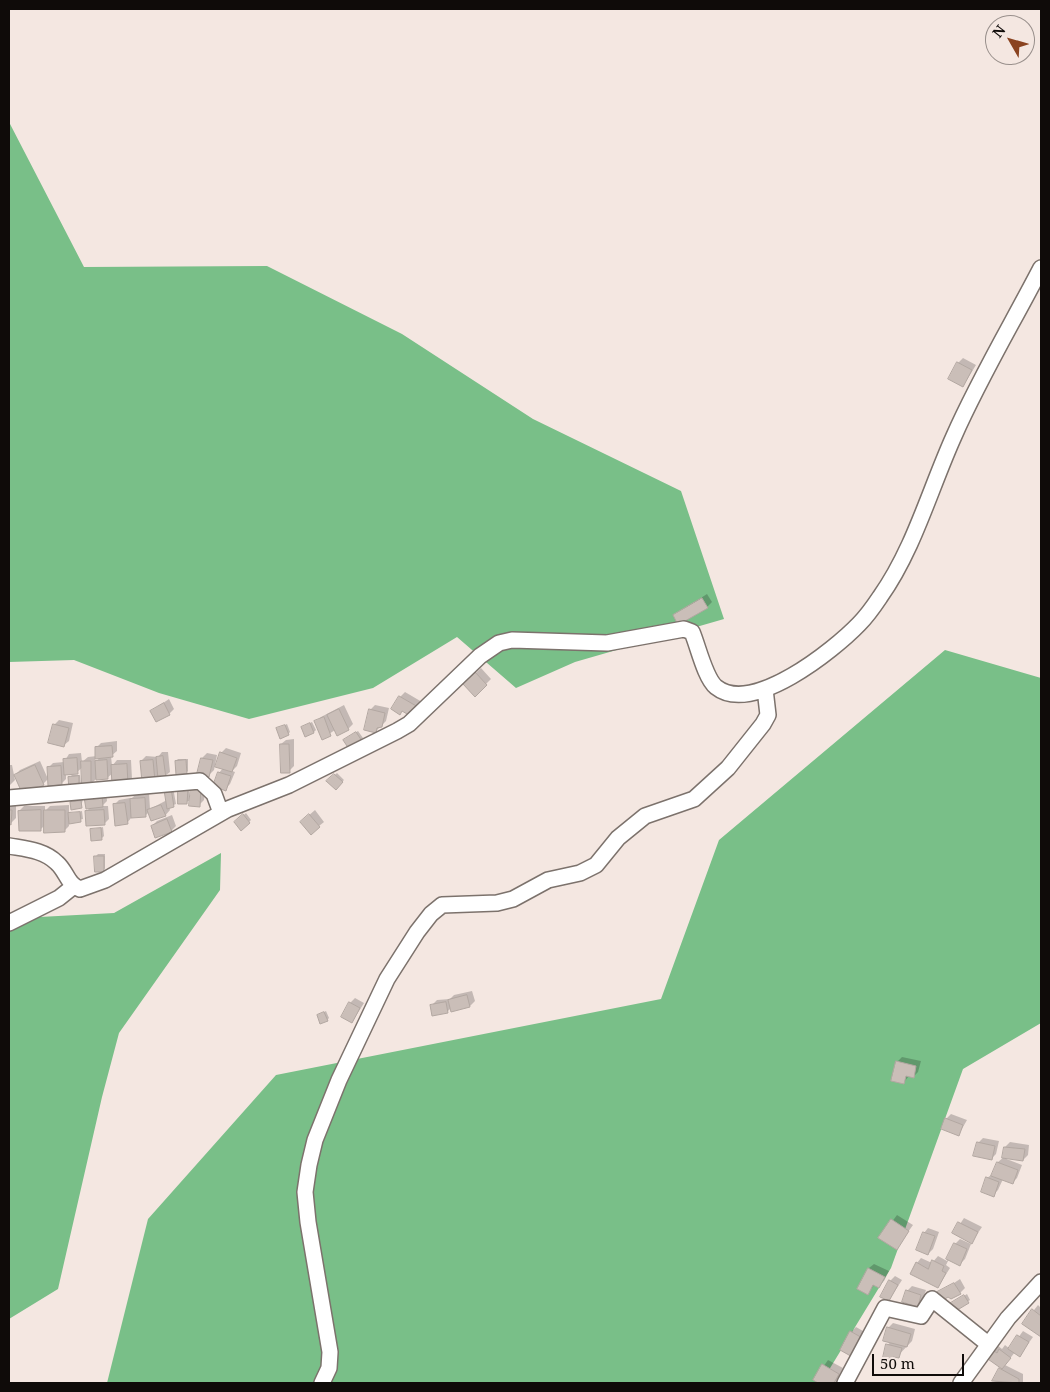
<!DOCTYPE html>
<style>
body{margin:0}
#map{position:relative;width:1050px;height:1392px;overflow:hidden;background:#f4e7e1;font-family:"Noto Serif",serif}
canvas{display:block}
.frame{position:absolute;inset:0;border:10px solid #0f0b09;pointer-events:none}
.north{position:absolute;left:985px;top:15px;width:50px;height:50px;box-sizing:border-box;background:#f4e7e1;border:1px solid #988f8b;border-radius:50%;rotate:308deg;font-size:14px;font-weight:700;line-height:20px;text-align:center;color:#0f0b09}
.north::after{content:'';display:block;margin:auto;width:18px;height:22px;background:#8a4320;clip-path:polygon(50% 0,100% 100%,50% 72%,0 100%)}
.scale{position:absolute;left:872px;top:1354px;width:92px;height:22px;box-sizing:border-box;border:2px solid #0f0b09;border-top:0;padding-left:6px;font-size:15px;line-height:18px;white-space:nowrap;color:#0f0b09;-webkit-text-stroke:4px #f4e7e1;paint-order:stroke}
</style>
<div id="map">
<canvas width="1050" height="1392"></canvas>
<div class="frame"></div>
<div class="north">N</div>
<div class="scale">50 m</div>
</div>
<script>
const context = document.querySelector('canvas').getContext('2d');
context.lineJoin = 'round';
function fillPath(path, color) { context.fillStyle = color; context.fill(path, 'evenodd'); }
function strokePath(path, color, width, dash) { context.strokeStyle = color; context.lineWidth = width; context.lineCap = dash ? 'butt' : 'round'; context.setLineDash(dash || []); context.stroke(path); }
const forest = new Path2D(`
 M9 122 84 267 267 266 402 334 533 419 681 491 724 619 575 662 516 688 457 637 373 688 249 719 159 693 74 660 9 662Z
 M945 650 1041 678V1023L963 1069 891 1268 821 1383H107L148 1219 276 1075 661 999 719 840Z
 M221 853 220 890 119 1033 102 1097 58 1289 9 1319V912L21 918 114 913Z`);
const shadow = new Path2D(`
 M963 358 976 365 963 386 958 363Z
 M707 594 712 602 707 607 674 615Z
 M481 668 491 679 475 695 464 684Z
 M405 692 422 702 417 711 403 710 400 697Z
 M169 699 174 709 169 714 151 711Z
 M344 705 353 724 348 729 335 730 323 738 316 722 321 717Z
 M375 705 389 708 386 721 375 732 370 710Z
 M59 720 73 723 69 741 64 745 54 725Z
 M312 722 316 730 314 732 302 727Z
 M287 724 290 732 288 734 277 729Z
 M358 731 363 738 361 740 347 738Z
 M294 739V766L289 771 281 744 286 740Z
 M117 741V751L111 756 112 766 117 760H131L132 779 127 784 113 773 107 778 96 779 91 784 83 767 77 772 66 773V779L61 784 48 768 53 763 64 762 69 754 81 753 82 762 88 757 97 756 96 748 101 743ZM101 757 95 762V758Z
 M226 748 241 753 237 766 232 771 235 772 230 784 225 789 219 773 223 768 221 753Z
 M162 752H168L170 772 165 776 159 775 154 780 141 761 146 756 158 757Z
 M207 753 217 755 214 770 209 775 202 758Z
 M178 759H188V771L186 773 176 761Z
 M40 761 48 779 43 784 15 775 20 770Z
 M9 765H12L15 780 9 786Z
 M337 773 344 780 336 788 328 781Z
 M72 775H80L81 786 70 777Z
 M197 780 206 781 204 800 199 805Z
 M173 787 176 804 169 807 170 810 164 817 149 812 145 816 132 817 127 823 114 805 119 800 130 798V800L136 794 149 793 150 809 167 800Z
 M189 787V801L179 803Z
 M106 790 107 801 102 806H108L109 819 104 824 86 812Z
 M83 799 81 807 71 803 74 801Z
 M69 805V814L82 811 83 819 69 822V826L64 831 45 825 41 829 19 811 24 806H45V811L50 806Z
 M9 806H16V818L11 823H9Z
 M315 810 324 822 319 826 307 817Z
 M246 813 251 820 242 829 236 822Z
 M172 815 176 826 171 831 152 826 157 821Z
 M103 827 104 836 102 838 91 830Z
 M98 854H105V868L103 871 96 856Z
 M472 991 475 1001 470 1006 451 1008 447 1012 432 1005 437 1000 450 999 454 995Z
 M355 998 364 1003 352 1022 350 1003Z
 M326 1011 329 1018 327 1020 318 1015Z
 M902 1057 921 1061 918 1072 913 1077 909 1076 904 1082 897 1062Z
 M951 1114 967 1120 959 1134 946 1119Z
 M983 1138 999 1141 996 1154 991 1159 978 1143Z
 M1010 1142 1029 1145 1028 1155 1023 1160 1004 1158 1022 1165 1017 1178 1012 1183 1003 1179 998 1190 993 1195 987 1178 994 1173 998 1162 1004 1157 1005 1147Z
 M897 1215 913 1225 896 1249 880 1238Z
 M964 1218 982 1227 971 1243 954 1233Z
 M928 1228 939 1232 933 1249 928 1254 924 1233Z
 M960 1239 971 1244 965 1259 960 1264 949 1259 946 1265 950 1268 938 1287 917 1263 921 1258 932 1263 938 1256 947 1261 955 1244Z
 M874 1264 889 1271 884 1281 879 1286 875 1284 868 1293 869 1268Z
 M895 1276 902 1280 889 1300 890 1281Z
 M960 1279 965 1288 960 1293H939Z
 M912 1286 926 1290 922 1301 917 1305 907 1291Z
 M967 1294 970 1300 955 1310 953 1303Z
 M1038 1305 1041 1308V1336L1024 1323Z
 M893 1323 915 1329 912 1341 891 1363 887 1345 891 1342 888 1328Z
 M856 1327 870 1335 856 1357 851 1332Z
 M1023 1331 1033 1337 1020 1355 1015 1352 1005 1365 1023 1374V1383H999L994 1381 1002 1367 987 1357 997 1345 1002 1349 1005 1345 1010 1349Z
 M828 1360 843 1368 835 1383H821L814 1380Z`);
const building = new Path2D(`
 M957 362 972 370 963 387 948 379Z
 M702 598 708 608 678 625 673 615Z
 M475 672 487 685 475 697 463 684Z
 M399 696 418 707 412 717 402 711 400 715 391 709Z
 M164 703 170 715 156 722 150 711Z
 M339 709 349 730 337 736 327 715Z
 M369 709 385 713 382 727 377 728 376 733 364 730Z
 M324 717 331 736 322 740 314 721Z
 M310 723 314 733 305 737 301 727Z
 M53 724 69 728 64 747 48 743Z
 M285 725 289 735 280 739 276 728Z
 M356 732 362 741 349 749 343 740Z
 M280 744H289L290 773H281Z
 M112 746 113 757 95 759V747Z
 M220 752 237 758 232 772 215 767Z
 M163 756 166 778 158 779 156 757Z
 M77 758 78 774 64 775 63 759Z
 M201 758 213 760 209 777 197 774Z
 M107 760 108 779 96 780 95 761Z
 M153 760 155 781 142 782 140 761Z
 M186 760 187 774 176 775 175 761Z
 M81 761H91V785L82 786Z
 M127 764 128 785 112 786 111 765Z
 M35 765 44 785 23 795 14 775Z
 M61 766 62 785 48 786 47 767Z
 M218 772 231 776 226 791 213 786Z
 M334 774 343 782 336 790 326 781Z
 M79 776V789H69L68 777Z
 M191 785H201L200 807 189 806Z
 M171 788 174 807 167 809 164 790Z
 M178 789H188L187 804H178Z
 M102 795 103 807 86 809 84 797Z
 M145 798 146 817 131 818 130 799Z
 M81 801 82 808 71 810 70 802Z
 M125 803 128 824 115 826 113 804Z
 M161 805 166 816 151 821 147 810Z
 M9 810H12L11 825 9 824Z
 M41 810V831H19L18 811Z
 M44 810H65V832L44 833Z
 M104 810 105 825 86 826 85 811Z
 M80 812 81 822 69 824 68 813Z
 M243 814 250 823 241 831 234 822Z
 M309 814 320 827 311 835 300 822Z
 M167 819 172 832 155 838 151 826Z
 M101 828 102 840 91 841 90 829Z
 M94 856H104V872H95Z
 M467 995 470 1007 451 1012 448 1000Z
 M349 1002 360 1008 352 1023 341 1017Z
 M446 1002 448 1013 432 1016 430 1005Z
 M324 1012 328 1021 320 1024 317 1015Z
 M896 1061 916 1066 914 1078 906 1076 904 1084 891 1081Z
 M945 1118 963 1125 959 1136 941 1129Z
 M977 1142 995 1146 992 1160 973 1156Z
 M1004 1147 1025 1149 1023 1161 1002 1158Z
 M997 1162 1018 1170 1013 1184 991 1176Z
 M986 1177 999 1182 994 1197 981 1192Z
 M891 1219 909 1231 897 1250 878 1238Z
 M958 1222 978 1232 972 1244 952 1233Z
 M923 1232 935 1236 928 1255 916 1250Z
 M954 1243 967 1249 960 1266 946 1259Z
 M932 1260 944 1266 942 1271 946 1273 938 1288 910 1274 916 1262 928 1269Z
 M868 1268 885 1277 879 1288 873 1285 868 1295 857 1289Z
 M889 1280 898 1285 889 1301 880 1297Z
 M954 1283 961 1294 951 1299 948 1297 942 1301 937 1292Z
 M906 1290 921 1295 918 1307 902 1302Z
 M964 1295 969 1303 954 1312 949 1304Z
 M1032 1309 1041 1316V1337L1022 1324Z
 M887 1327 911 1334 907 1347 883 1341Z
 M850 1331 866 1340 856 1359 840 1350Z
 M1017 1335 1029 1342 1020 1357 1008 1349Z
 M886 1344 902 1348 899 1358 893 1357 891 1365 882 1362Z
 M991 1349 997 1353 999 1349 1011 1358 1002 1369 985 1357Z
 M822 1364 839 1374 834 1383H818L813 1380Z
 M999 1368 1019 1379V1383L992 1381Z`);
const minor = new Path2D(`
 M9 798 200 781 214 794 221 813
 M9 846C26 849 44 850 57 863 67 872 67 884 80 889L105 880 228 809 289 785 397 731 409 724 480 656 499 643 512 640 607 643 684 629 692 632C698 646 705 678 716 687 752 716 834 650 859 624 867 616 874 606 880 597 914 549 930 489 954 436 979 379 1012 324 1041 268
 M9 923 59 898 74 886
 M322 1383 329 1368 330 1352 308 1222 305 1192 309 1165 315 1140 339 1080 387 979 417 932 431 914 442 905 497 903 513 899 548 880 580 873 596 865 618 838 645 816 694 799 728 768 763 724 768 715 765 689
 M845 1383 885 1308 921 1316 932 1299 988 1344
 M961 1383 1008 1318 1041 1282`);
fillPath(forest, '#79bf88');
fillPath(shadow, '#0003');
fillPath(building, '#cabeb8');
strokePath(building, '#b2a7a1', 1);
strokePath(minor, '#7c726c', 18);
strokePath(minor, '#fff', 15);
</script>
